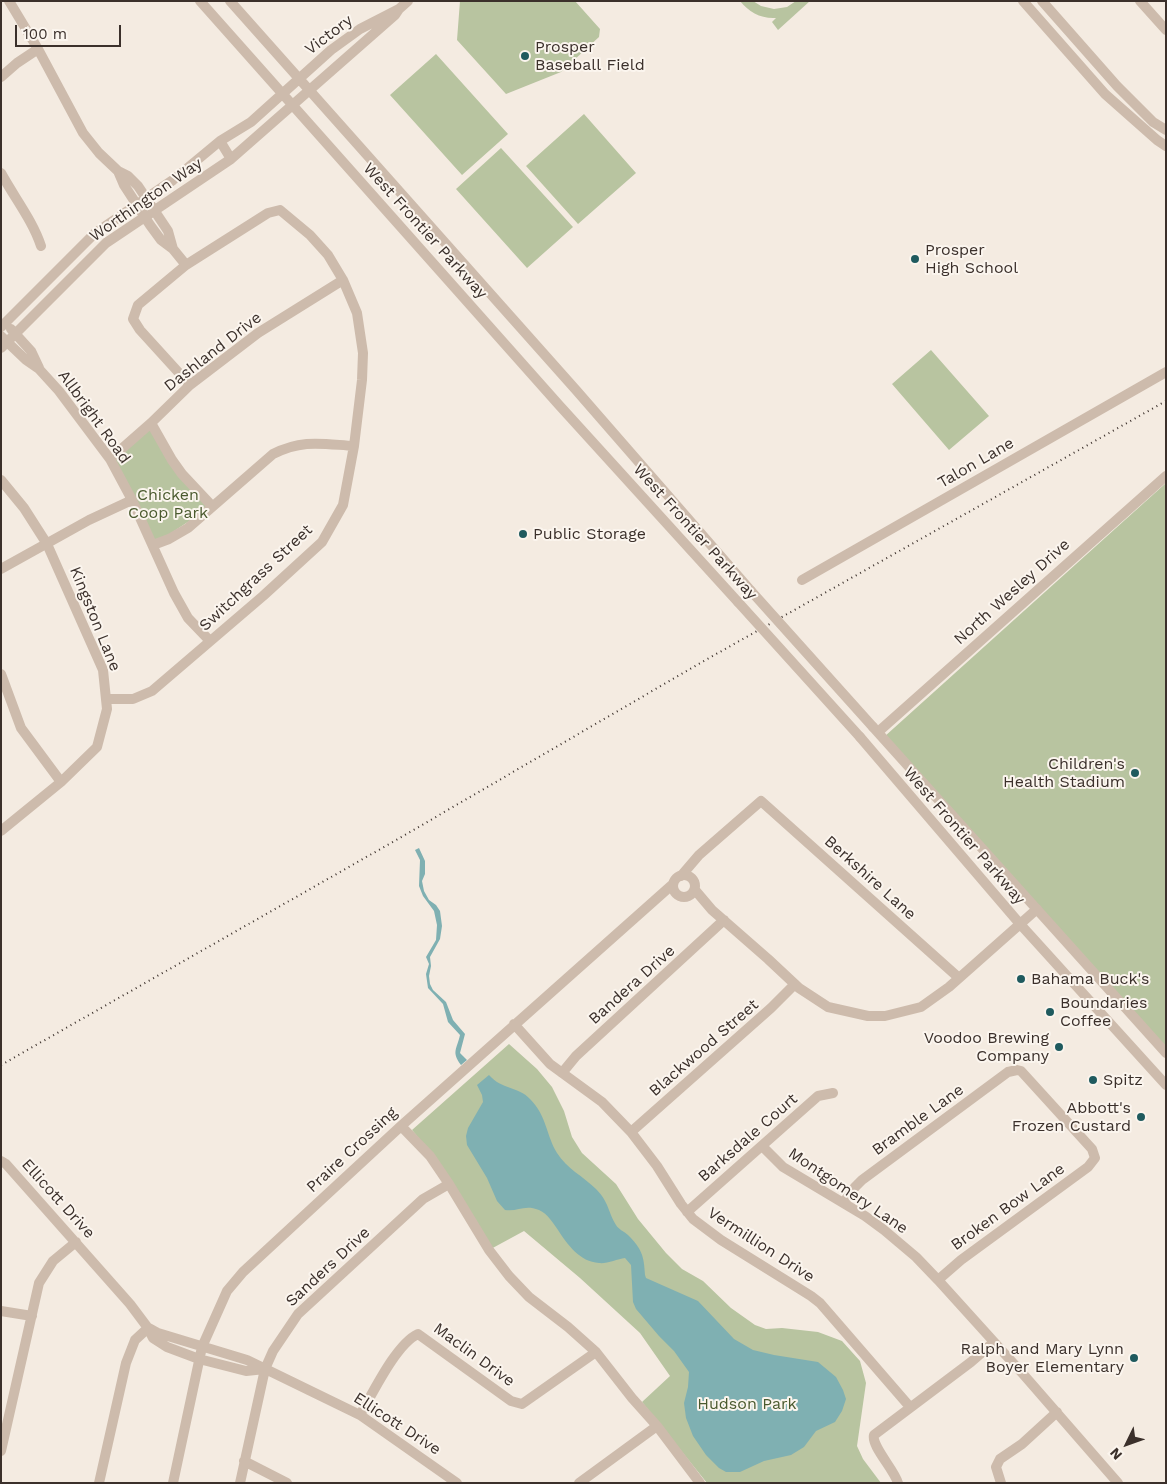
<!DOCTYPE html>
<style>
body{margin:0}
#map{position:relative;width:1167px;height:1484px;overflow:hidden;background:#f4ebe1;font-family:"Work Sans",sans-serif}
canvas{display:block}
.frame{position:absolute;inset:0;border:2px solid #3b302b;pointer-events:none}
.north{position:absolute;left:1102px;top:1419px;width:50px;height:50px;-webkit-text-stroke:4px #fbf5ee;paint-order:stroke;rotate:228deg;font-size:14px;font-weight:700;line-height:20px;text-align:center;color:#3b302b}
.north::after{content:'';display:block;margin:auto;width:18px;height:22px;background:#3b302b;clip-path:polygon(50% 0,100% 100%,50% 72%,0 100%)}
.scale{position:absolute;left:15px;top:25px;width:106px;height:22px;box-sizing:border-box;border:2px solid #3b302b;border-top:0;padding-left:6px;font-size:15px;line-height:18px;white-space:nowrap;color:#3b302b;-webkit-text-stroke:4px #fbf5ee;paint-order:stroke}
</style>
<div id="map">
<canvas width="1167" height="1484"></canvas>
<div class="frame"></div>
<div class="north">N</div>
<div class="scale">100 m</div>
</div>
<script>
const context = document.querySelector('canvas').getContext('2d');
context.lineJoin = 'round';
function fillPath(path, color) { context.fillStyle = color; context.fill(path, 'evenodd'); }
function strokePath(path, color, width, dash) { context.strokeStyle = color; context.lineWidth = width; context.lineCap = dash ? 'butt' : 'round'; context.setLineDash(dash || []); context.stroke(path); }
function write(font, color, halo, rows, align = 'center') {
  context.font = font + ' "Work Sans",sans-serif'; context.lineWidth = 4; context.setLineDash([]); context.textBaseline = 'middle'; context.strokeStyle = halo; context.fillStyle = color; for (const [text, x, y, turn = 0] of rows) {
    context.save(); context.translate(x, y); context.rotate((+turn || 0) * Math.PI / 180); context.textAlign = isNaN(turn) ? turn : align; if (halo) context.strokeText(text, 0, 0); context.fillText(text, 0, 0); context.restore();
  }
}
const green = new Path2D(`
 M460 1H575L600 29 599 37 561 72 506 94 457 40Z
 M740 1H753L761 6 774 9 787 7 796 1H810L778 30 772 22 776 18C761 19 749 12 740 1Z
 M436 54 508 134 462 175 390 95Z
 M584 114 636 173 578 224 526 166Z
 M501 148 573 227 527 268 456 189Z
 M931 350 989 416 949 450 892 384Z
 M151 423 172 460 212 506 153 545 110 459Z
 M1166 483V1051L884 737Z
 M509 1044 537 1069 552 1087 564 1111 572 1137 582 1153 616 1184 638 1219 666 1253 682 1269 703 1281 731 1308 755 1325 766 1329 782 1328 818 1332 842 1341 860 1361 866 1383 857 1446 863 1459 881 1483H707L642 1402 670 1376 640 1333 580 1278 524 1231 489 1250 441 1165 412 1130Z`);
const water = new Path2D(`
 M419 848 425 861V874L422 881 424 891 429 900 436 905 440 911 442 926 440 939 430 957 431 966 429 976 430 984 433 990 446 1002 453 1020 465 1034 460 1053 467 1060 461 1065C451 1052 457 1049 460 1035L448 1022 443 1004 428 988 426 974 429 964 426 957 436 940 437 925 434 911 423 896 419 886 420 860 415 850Z
 M489 1075C502 1090 518 1086 530 1099 547 1116 546 1135 557 1153 567 1169 583 1176 596 1189 609 1202 608 1212 616 1225 619 1230 624 1231 628 1235 642 1249 644 1256 645 1275L646 1278 698 1301 734 1339 753 1350 774 1355 818 1362 836 1377 843 1390 846 1399 842 1411 835 1422 816 1431 804 1447 791 1455 764 1461 740 1472H726L719 1468 706 1455 693 1436 686 1418 684 1403 688 1387 689 1372 674 1351 659 1336 636 1309 633 1302 631 1265 625 1258C617 1259 607 1264 599 1263 580 1262 567 1244 558 1230 553 1223 548 1214 539 1210 524 1204 518 1212 505 1210L497 1201 487 1178 467 1145 466 1136 468 1128 483 1102 482 1095 477 1085Z`);
const minor = new Path2D(`
 M9 1 38 49 83 133 99 153 118 171 128 176 138 186 168 231 173 249
 M200 1 559 405 738 602
 M230 1 576 390 751 591
 M1023 1 1105 94 1157 140 1166 146
 M1042 1 1117 86 1153 122 1166 130
 M1140 1 1166 30
 M1 77 17 63 38 49
 M220 141 231 159
 M118 171 124 185 150 225 161 240 173 249 186 265
 M1 173C14 197 33 221 41 246
 M1 327 94 234 173 180 220 141 251 122 331 50 360 29 399 9 408 1
 M11 329 31 351 39 368
 M1 336 26 360 39 369 59 391 110 459 132 500 174 593 188 618 210 641
 M1 348 106 243 231 159 395 15 399 9
 M151 423 172 460 182 474 212 506
 M110 459 151 423 190 385 258 333 343 280
 M1 480 24 508 47 544 103 670 107 709 97 747 61 782 1 831
 M153 545 169 539 188 528 273 454C303 439 322 444 354 446
 M1 569 89 520 132 500
 M802 580 1166 372
 M1 674 21 728 61 782
 M106 699H133L152 691 263 596 322 542 343 505 354 446 362 380 363 353 357 313 343 280 328 255 310 235 280 210 268 213 186 265 138 305 133 319 140 330 190 385
 M873 727 1166 1053
 M878 732 1166 476
 M860 737 1020 924 1166 1085
 M673 886a11 11 0 1 1 22 0a11 11 0 1 1-22 0Z
 M681 876 699 855 761 801 959 978
 M695 890 712 910 768 959 799 988 828 1007 868 1016H885L921 1007 949 987 1037 909
 M514 1024 550 1064 602 1102 631 1132 657 1166 681 1204 693 1219 721 1240 811 1296 820 1303 910 1407
 M562 1073 576 1056 724 920
 M401 1126 430 1156 449 1184 489 1250 509 1276 529 1297 568 1327 596 1352 632 1398 657 1426 700 1483
 M631 1132 771 1008 795 984
 M762 1146 783 1167 865 1216 884 1230 916 1257 938 1280 1023 1374 1118 1483
 M1 1161 6 1164 130 1304 148 1328 153 1338 167 1347 199 1359 246 1371 265 1369
 M844 1202 855 1187 862 1180 1008 1072 1017 1070 1021 1071 1092 1149 1095 1158 1088 1167 961 1260 938 1280
 M687 1212 818 1096 833 1093
 M1 1311 32 1316
 M149 1328 158 1333 247 1360 360 1415 457 1483
 M360 1415C373 1393 396 1344 418 1334L511 1401 522 1404 596 1352
 M1 1451 39 1283 53 1261 76 1242
 M244 1461 287 1483
 M99 1483 126 1363 135 1340 148 1328
 M173 1483 202 1347 227 1291 243 1272 401 1126 673 884
 M240 1483 265 1369 273 1351 298 1314 423 1199 449 1184
 M579 1483 657 1426
 M898 1483C894 1469 871 1446 874 1435L971 1362 994 1342
 M1001 1483 996 1467 1000 1459 1022 1444 1057 1412`);
const rail = new Path2D(`
 M1 1065 398 839 702 662 1166 401`);
const minorBridge = new Path2D(`
 M751 591 873 727
 M738 602 860 737`);
const markers = [
 [525,56,5,"#1f5a5e"],
 [915,259,5,"#1f5a5e"],
 [523,534,5,"#1f5a5e"],
 [1135,773,5,"#1f5a5e"],
 [1021,979,5,"#1f5a5e"],
 [1050,1012,5,"#1f5a5e"],
 [1059,1047,5,"#1f5a5e"],
 [1093,1080,5,"#1f5a5e"],
 [1141,1117,5,"#1f5a5e"],
 [1134,1358,5,"#1f5a5e"]
];
const streetNames = [
 ["Victory",329,35,-37],
 ["Worthington Way",146,200,-35],
 ["West Frontier Parkway",425,231,48],
 ["Dashland Drive",213,352,-38],
 ["Allbright Road",94,417,54],
 ["Talon Lane",976,463,-30],
 ["West Frontier Parkway",695,532,48],
 ["Switchgrass Street",256,578,-43],
 ["North Wesley Drive",1012,592,-42],
 ["Kingston Lane",95,619,68],
 ["West Frontier Parkway",964,836,49],
 ["Berkshire Lane",870,878,42],
 ["Bandera Drive",632,985,-42],
 ["Blackwood Street",704,1048,-41],
 ["Bramble Lane",918,1120,-36],
 ["Barksdale Court",748,1138,-41],
 ["Praire Crossing",352,1150,-43],
 ["Montgomery Lane",848,1191,34],
 ["Ellicott Drive",58,1199,48],
 ["Broken Bow Lane",1008,1207,-36],
 ["Vermillion Drive",761,1245,33],
 ["Sanders Drive",328,1267,-43],
 ["Maclin Drive",474,1355,36],
 ["Ellicott Drive",397,1424,33]
];
const poiNames = [
 ["Prosper",535,47],
 ["Baseball Field",535,65],
 ["Prosper",925,250],
 ["High School",925,268],
 ["Public Storage",533,534],
 ["Children's",1125,764,"right"],
 ["Health Stadium",1125,782,"right"],
 ["Bahama Buck's",1031,979],
 ["Boundaries",1060,1003],
 ["Coffee",1060,1021],
 ["Voodoo Brewing",1049,1038,"right"],
 ["Company",1049,1056,"right"],
 ["Spitz",1103,1080],
 ["Abbott's",1131,1108,"right"],
 ["Frozen Custard",1131,1126,"right"],
 ["Ralph and Mary Lynn",1124,1349,"right"],
 ["Boyer Elementary",1124,1367,"right"]
];
const parkNames = [
 ["Chicken",168,495],
 ["Coop Park",168,513],
 ["Hudson Park",747,1404]
];
fillPath(green, '#b8c4a0');
fillPath(water, '#7fb0b2');
strokePath(minor, '#cdbbac', 10);
strokePath(rail, '#3b302b', 2, [1, 4]);
strokePath(minorBridge, '#cdbbac', 10);
for (const [x, y, r, color] of markers) { const dot = new Path2D(); dot.arc(x, y, r, 0, 2 * Math.PI); context.fillStyle = color; context.fill(dot); strokePath(dot, '#fbf5ee', 2); }
write('16px', '#3b302b', '#fbf5ee', streetNames);
write('16px', '#3b302b', '#fbf5ee', poiNames, 'left');
write('16px', '#4a5a2e', '#fbf5ee', parkNames);
</script>
